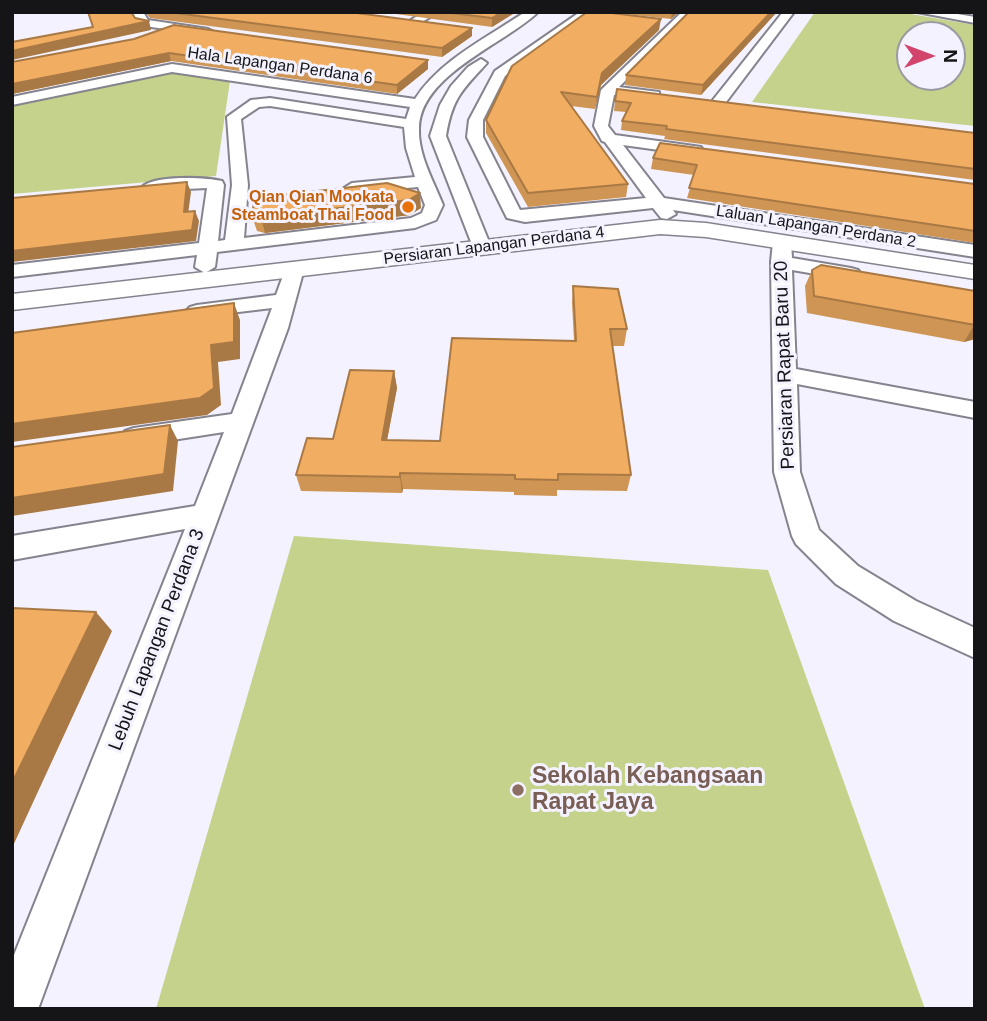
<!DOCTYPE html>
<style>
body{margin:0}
#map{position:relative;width:987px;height:1021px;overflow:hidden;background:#f3f2fe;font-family:Helvetica,sans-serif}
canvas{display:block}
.frame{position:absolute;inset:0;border:14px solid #151518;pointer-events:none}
.north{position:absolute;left:896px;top:21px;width:70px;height:70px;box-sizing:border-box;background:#f3f2fe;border:2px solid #9a9aa2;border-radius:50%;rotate:90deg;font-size:19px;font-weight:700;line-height:28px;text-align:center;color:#151518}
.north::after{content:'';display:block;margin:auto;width:24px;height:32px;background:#d2446c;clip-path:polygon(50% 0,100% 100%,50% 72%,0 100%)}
</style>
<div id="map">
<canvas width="987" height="1021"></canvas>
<div class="frame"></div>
<div class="north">N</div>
</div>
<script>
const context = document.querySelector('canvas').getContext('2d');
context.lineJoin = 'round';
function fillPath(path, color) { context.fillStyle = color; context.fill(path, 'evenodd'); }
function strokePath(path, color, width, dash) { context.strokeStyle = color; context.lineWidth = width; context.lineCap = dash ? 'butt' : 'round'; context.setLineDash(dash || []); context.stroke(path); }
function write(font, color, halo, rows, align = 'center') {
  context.font = font + ' Helvetica,sans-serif'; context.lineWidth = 6; context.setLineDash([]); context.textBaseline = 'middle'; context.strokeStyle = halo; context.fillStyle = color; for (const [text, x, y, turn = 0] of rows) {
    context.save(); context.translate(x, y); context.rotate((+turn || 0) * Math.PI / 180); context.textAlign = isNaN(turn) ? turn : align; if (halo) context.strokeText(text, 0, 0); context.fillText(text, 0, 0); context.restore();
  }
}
const green = new Path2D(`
 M815 12H899L975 25V126L752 102ZM910 35H952V77H910Z
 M171 73 230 81 216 176 12 194V104Z
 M294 536 768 570 925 1009H156Z`);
const minor = new Path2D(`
 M132 12H143L148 20 208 29 214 32 208 35 144 26 140 25Z
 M424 12H438L419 24H411V20Z
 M525 12H538C505 44 419 75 419 129 418 155 434 182 443 205L436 220 415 228 217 252 215 267 205 273 195 267 197 255 12 277V265L199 243 207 188 144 191 142 187C154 175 205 177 222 181L224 185 218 241 225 240 232 185 227 117 251 100 270 98 406 119 410 107 172 72 12 105V97L172 64 415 99C440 60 488 37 525 12ZM270 106 404 127 406 148 415 177 352 183 344 188 352 193 418 187 425 205 422 213 411 218 244 238 248 185 241 119 259 107Z
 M580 12H593L505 76 483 120V137L520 210 646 198 605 142 602 141 594 126 601 90 682 12H694L619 87 659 92V98L614 95 608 126 615 135 701 147 703 150 701 153 695 155 623 145 664 198 975 245V257L673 210 676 214 667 219 661 218 653 208 525 222 507 218 467 137 469 120 495 71Z
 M783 12H794L723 106H713V100Z
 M917 12H946L975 17V23Z
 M481 59 487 63C463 89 452 98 446 136L491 247 482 253 473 247 430 136 440 105 451 86 468 67Z
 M782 236 791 242 792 258 851 268 858 270 861 274 858 278 851 280 792 270 796 369 975 402V418L797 384 800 472 819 530 858 566 916 601 975 628V658L894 621 836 584 796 544 792 536 774 472 771 262 773 242Z
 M294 263 301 265 304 269 288 328 38 1009H12V960L185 529 12 560V536L195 506 224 432 134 446 125 443 121 437 125 431 134 428 232 414 272 308 197 317 190 315 186 311 190 307 197 305 276 295 287 265Z`);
const tertiary = new Path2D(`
 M660 220 706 223 975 265V279L706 237 660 234 12 310V294Z`);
const wall = new Path2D(`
 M145 12H349L472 28V36L442 57 150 18Z
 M381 12H516L492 27Z
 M607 12H679L671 19Z
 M689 12H777L701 95 625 85 626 75Z
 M659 30 601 85 595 109 571 106 628 184 626 197 528 207 486 133V120Z
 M134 39 428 69 397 94 171 61 12 94V62Z
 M615 101 975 133V180L664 139 665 136 621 130 622 121 626 112 614 111Z
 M653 158 975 184V243L687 198 694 175 651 169Z
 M421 208 410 215 265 233 257 231 252 216Z
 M812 270 975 291V339L964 342 807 313 805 286Z
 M573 286 627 329 624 346H612L631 475 627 491 557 490V496L514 495V492L403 489 402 493 301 491 296 475 333 439 394 371 397 388 387 440 440 441 574 341 572 303Z`);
const shadedWall = new Path2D(`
 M502 12H516L492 27V18Z
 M672 12H679L671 19Z
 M771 12H777L701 95 703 85Z
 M661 19 659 30 601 85 595 109 597 97 602 73Z
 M149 21 151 30 12 60V51Z
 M472 28V36L442 57V48Z
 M169 53 171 61 12 94V84Z
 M428 60V69L397 94V85Z
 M187 182 191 192 187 222 184 212Z
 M420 193 421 208 410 215 265 233 261 217Z
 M195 211 199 221 196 241 12 262V251Z
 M234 303 240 320V359L218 362 221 405 207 415 12 442V424L211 345Z
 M974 325 975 339 964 342Z
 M394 371 397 388 384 456 382 440Z
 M170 425 178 441 173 491 12 516V498Z
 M400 473 403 489 402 493 400 477Z
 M96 612 112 631 12 848V783Z`);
const building = new Path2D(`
 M88 12H131L135 18 149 21 12 51V42L93 27Z
 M168 12H349L472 28 442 48Z
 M443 12H502L492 18Z
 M587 12H603L661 19 602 73 597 97 561 92 628 184 528 193 486 120 512 66Z
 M689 12H771L703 85 626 75Z
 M174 25 428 60 397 85 169 53 12 84V62L134 39Z
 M617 89 975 133V169L666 129 667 126 622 121 631 103 615 101Z
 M660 143 975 184V231L689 188 697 165 653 158Z
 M187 182 184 212 195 211 192 230 12 251V198Z
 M387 183 420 193 409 200 261 217 252 216 254 202 265 197Z
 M821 265 975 291V325L814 296 812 270Z
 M573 286 618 289 627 329H610L631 475 558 474V480L515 479V475L400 473V477L296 475 307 438 333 439 350 370 394 371 382 440 440 441 452 338 576 341Z
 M234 303V342L211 345 214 388 200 398 12 424V333Z
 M170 425 164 474 12 498V447Z
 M12 608 96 612 12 783Z`);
const markers = [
 [408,207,7,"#e8710a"],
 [518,790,7,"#8d6e63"]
];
const farStreetnames = [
 ["Hala Lapangan Perdana 6",280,66,8],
 ["Laluan Lapangan Perdana 2",816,227,9],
 ["Persiaran Lapangan Perdana 4",494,246,-7]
];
const farFoodnames = [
 ["Qian Qian Mookata",394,198],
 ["Steamboat Thai Food",394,216]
];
const streetNames = [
 ["Persiaran Rapat Baru 20",785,365,-92],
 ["Lebuh Lapangan Perdana 3",157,640,-69]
];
const nearEducationnames = [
 ["Sekolah Kebangsaan",532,777],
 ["Rapat Jaya",532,803]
];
fillPath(green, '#c4d28b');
strokePath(minor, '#85848e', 4);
strokePath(tertiary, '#85848e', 3);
fillPath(minor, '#fff');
fillPath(tertiary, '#fff');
fillPath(wall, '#cf9554');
fillPath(shadedWall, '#a97945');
fillPath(building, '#f1ad62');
strokePath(building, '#a97945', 2);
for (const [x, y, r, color] of markers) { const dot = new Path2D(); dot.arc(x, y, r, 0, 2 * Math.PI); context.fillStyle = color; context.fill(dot); strokePath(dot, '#f3f2fe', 2.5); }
write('16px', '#151518', '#f3f2fe', farStreetnames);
write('bold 16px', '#c56008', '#f3f2fe', farFoodnames, 'right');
write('19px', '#151518', '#f3f2fe', streetNames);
write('bold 23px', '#785e54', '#f3f2fe', nearEducationnames, 'left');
</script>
